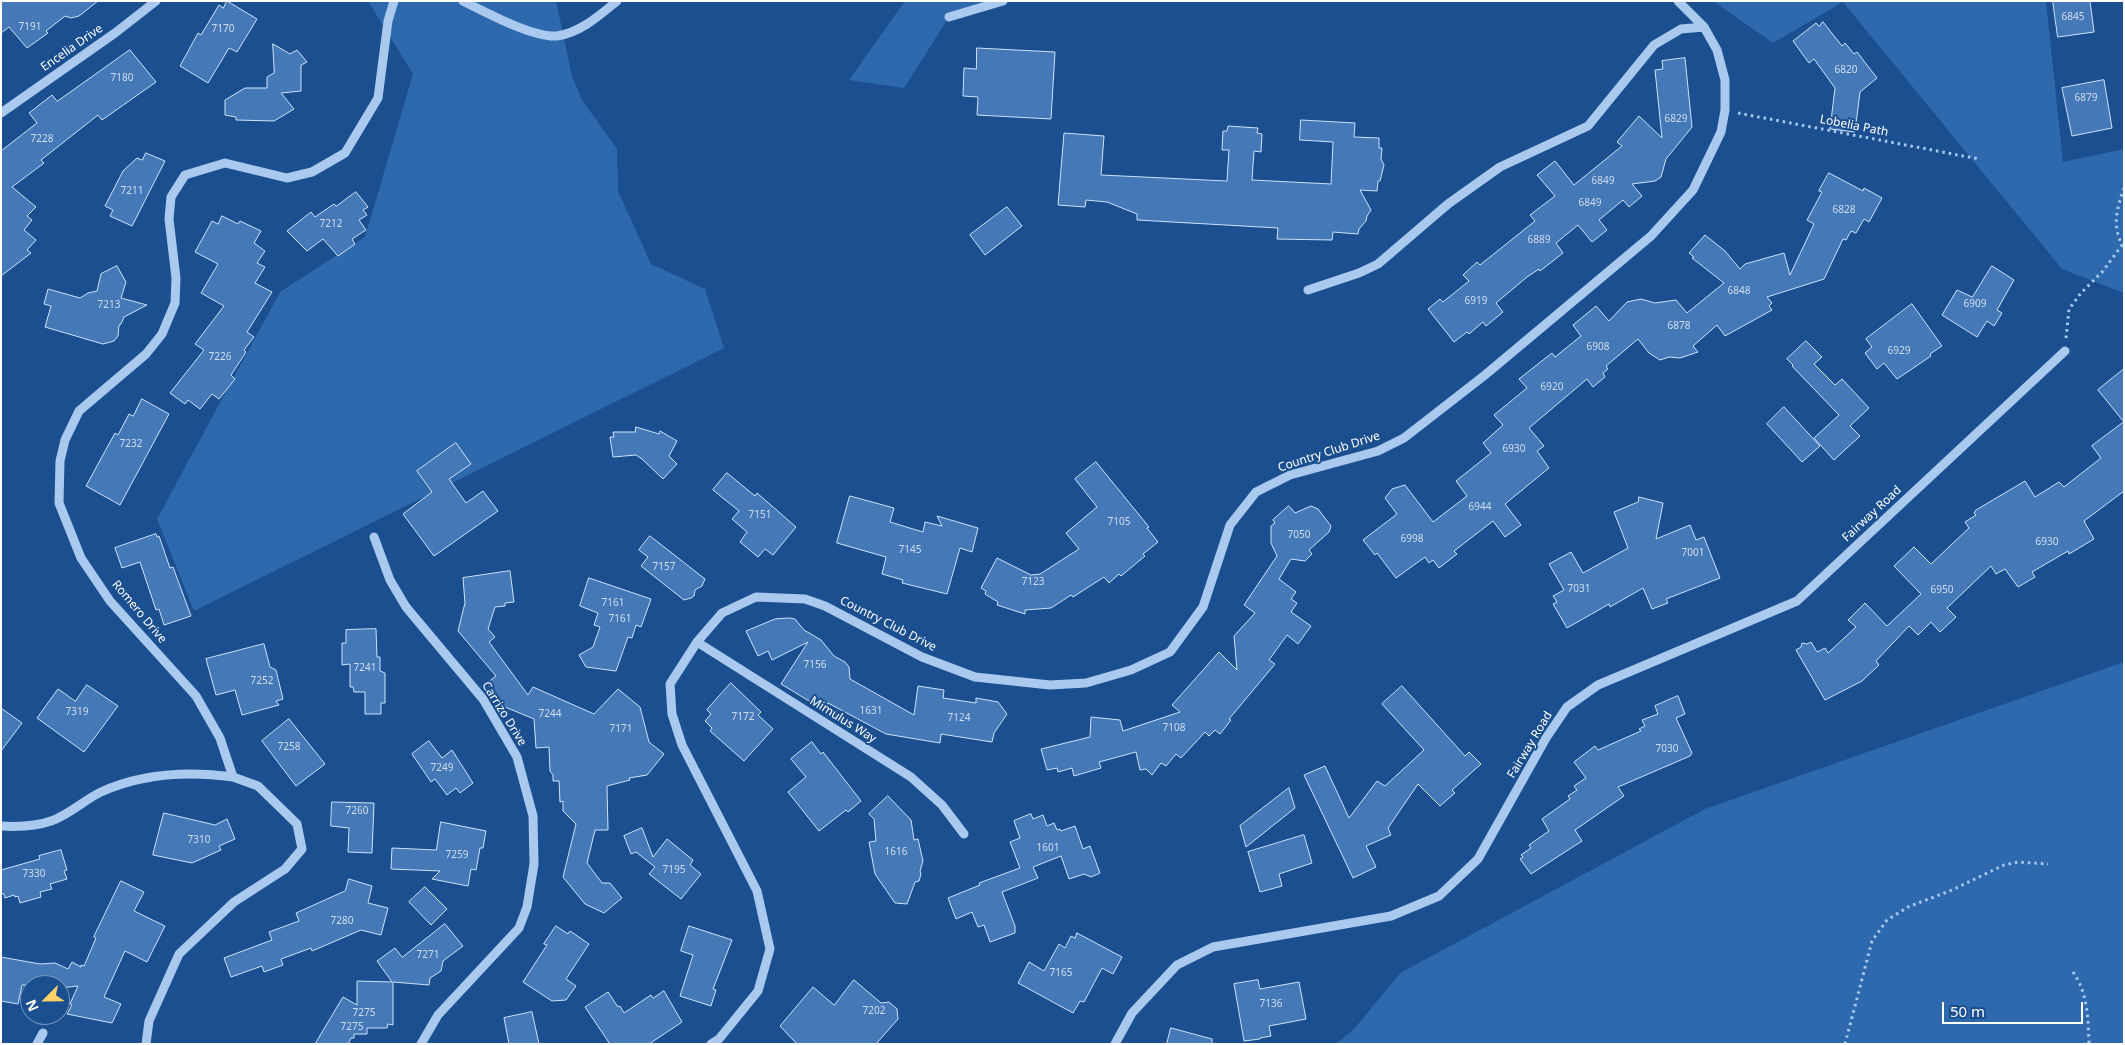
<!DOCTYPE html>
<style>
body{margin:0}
#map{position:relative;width:2125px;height:1045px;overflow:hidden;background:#1b4f8f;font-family:"Noto Sans",sans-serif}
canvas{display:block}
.frame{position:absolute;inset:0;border:2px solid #fff;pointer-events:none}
.north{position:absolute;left:20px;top:975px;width:50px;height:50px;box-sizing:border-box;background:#1b4f8f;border:1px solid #7695bc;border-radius:50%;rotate:247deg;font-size:14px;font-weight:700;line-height:20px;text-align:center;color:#fff}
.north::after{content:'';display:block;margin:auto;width:18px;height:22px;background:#ffd166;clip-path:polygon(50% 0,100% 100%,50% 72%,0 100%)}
.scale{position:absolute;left:1942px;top:1002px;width:141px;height:22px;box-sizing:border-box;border:2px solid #fff;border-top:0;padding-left:6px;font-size:15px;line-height:18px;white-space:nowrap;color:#fff;-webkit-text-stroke:4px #1b4f8f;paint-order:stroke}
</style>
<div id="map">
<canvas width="2125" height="1045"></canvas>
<div class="frame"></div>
<div class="north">N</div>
<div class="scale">50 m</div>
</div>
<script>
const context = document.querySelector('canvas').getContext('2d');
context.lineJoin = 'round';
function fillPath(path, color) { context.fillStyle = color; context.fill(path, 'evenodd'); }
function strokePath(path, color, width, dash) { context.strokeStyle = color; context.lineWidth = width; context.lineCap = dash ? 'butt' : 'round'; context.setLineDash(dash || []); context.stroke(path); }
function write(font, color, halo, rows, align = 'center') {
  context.font = font + ' "Noto Sans",sans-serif'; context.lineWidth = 4; context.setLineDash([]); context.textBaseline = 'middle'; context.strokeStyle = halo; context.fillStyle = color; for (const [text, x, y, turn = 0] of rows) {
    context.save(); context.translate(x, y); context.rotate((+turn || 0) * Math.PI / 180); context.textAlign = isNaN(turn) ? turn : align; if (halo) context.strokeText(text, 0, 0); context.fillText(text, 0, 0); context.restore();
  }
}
const green = new Path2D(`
 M368 1H556L572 76 582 100 617 149 618 191 651 264 705 289 724 348 194 611 157 519 280 292 365 237 413 74Z
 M905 1H986L949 17 904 88 849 80Z
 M1713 1H2046L2063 162 2124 149V293L2062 269 1843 2 1773 43Z
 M2124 662V1044H1336L1355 1028 1400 973 1705 809Z`);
const building = new Path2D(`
 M1 1H98L79 16 71 18 65 16 46 31 48 33 27 48 9 27 1 33Z
 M227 1 257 19 237 52 229 48 208 83 180 66 198 33 201 35 219 5 223 8Z
 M2053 1H2090L2094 32 2058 37Z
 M1823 22 1842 46 1845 43 1854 54 1857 52 1877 78 1860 92 1855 132 1830 129 1835 88 1814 59 1809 63 1793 41 1816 23 1819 26Z
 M273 44 290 54 297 50 307 62 301 65V91L281 93 294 109 274 121 236 120V117L225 115V100L245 88H267V77L274 73Z
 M977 48 1055 52 1051 119 977 115 978 97 963 96 964 68 976 69Z
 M130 50 156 82 102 120 98 115 41 160 44 163 12 187 36 207 27 216 32 220 24 230 36 240 27 250 31 253 1 276V151L37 123 29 113 52 95 57 101Z
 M1685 58 1692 127 1666 159 1661 177 1655 181 1632 184 1642 196 1629 207 1623 200 1599 220 1607 230 1592 242 1578 225 1556 243 1563 253 1540 271 1539 269 1527 277 1496 303 1503 312 1486 326 1483 322 1469 334 1467 332 1454 342 1428 309 1440 299 1443 302 1469 281 1463 275 1477 262 1480 265 1535 221 1530 215 1555 196 1537 175 1555 161 1574 185 1622 146 1617 142 1639 116 1662 138 1655 70 1663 69 1662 61Z
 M2104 80 2112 128 2072 136 2062 88Z
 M1301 120 1355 123 1354 137 1379 138V148H1382L1381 159 1384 165 1380 181H1378L1377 191 1360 190 1371 210 1367 216 1366 221 1359 229 1358 234 1333 232 1332 240 1277 239 1278 228 1137 220V214L1107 202 1086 200 1085 207 1058 205 1064 133 1104 136 1101 175 1227 181 1229 150H1222L1223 131H1227L1228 126 1258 128 1257 133 1262 134 1261 152 1254 151 1252 180 1331 184 1333 142 1300 140Z
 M146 153 165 161 132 226 110 216 113 210 105 206 123 171 137 158 142 160Z
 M1829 173 1863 191 1864 188 1882 198 1869 222 1864 219 1856 233 1851 231 1846 240 1843 239 1824 279 1767 297 1772 303 1769 306 1772 310 1725 336 1717 325 1693 346 1698 352 1680 358 1669 357 1660 360 1649 353 1638 339 1606 366 1608 369 1603 373 1605 377 1593 387 1587 379 1529 428 1544 446 1537 451 1549 468 1505 504 1521 525 1505 537 1493 521 1454 551 1457 554 1439 568 1433 560 1429 563 1425 557 1396 578 1377 553 1375 555 1363 540 1397 514 1385 498 1392 489 1405 485 1433 522 1467 496 1456 481 1491 453 1483 443 1503 425 1494 415 1527 388 1519 379 1552 353 1555 357 1581 336 1573 325 1596 306 1609 321 1627 302 1641 299 1655 303 1676 300 1687 313 1724 283 1692 258 1694 257 1689 253 1705 235 1725 251 1740 269 1745 264 1784 253 1790 275 1814 224 1807 220 1822 192 1819 191Z
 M356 192 368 207 363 210 367 215 359 220 366 230 352 239 355 244 338 256 323 239 307 251 287 231 311 212 315 217 334 204 336 206Z
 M1007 207 1022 226 985 255 970 235Z
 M222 216 238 224 240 221 261 231 254 243 265 251 257 263 265 267 255 283 272 292 247 332 254 337 244 350 246 352 231 375 235 379 219 399 212 394 200 409 188 400 185 404 170 393 204 350 195 344 224 306 201 293 218 264 195 252 212 221 218 224Z
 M117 266 126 282 121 298 147 305 124 317 121 324 119 325 118 336 114 341 103 344 45 327 51 306 44 304 48 289 80 298 88 293 97 291 101 274Z
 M1992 266 2014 280 1997 310 2002 313 1994 326 1987 321 1977 337 1942 315 1957 290 1972 297Z
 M1912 304 1942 346 1930 354 1931 356 1897 379 1884 363 1877 369 1865 353 1872 347 1866 339Z
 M1806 341 1822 357 1814 364 1835 385 1842 379 1869 408 1850 426 1860 436 1834 460 1814 438 1839 415 1792 366 1793 365 1787 359Z
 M2124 369V422L2098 390Z
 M142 399 169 414 120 505 86 486 115 433 118 435 129 414 133 416Z
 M1784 407 1820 446 1802 462 1767 424Z
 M2124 422V491L2084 521 2094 539 2069 554 2068 551 2032 572 2035 577 2018 587 2005 569 1996 574 1991 566 1947 608 1956 617 1940 632 1931 622 1918 635 1909 626 1876 661 1879 665 1862 681 1825 700 1796 650 1801 647 1802 643 1807 644 1811 642 1817 652 1825 648 1828 653 1856 627 1848 620 1865 603 1887 626 1921 594 1894 566 1914 547 1931 564 1969 528 1965 522 1976 515 1974 513 1976 510 2025 481 2035 497 2059 482 2064 487 2101 458 2092 446Z
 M636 427 659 434 660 431 677 441 669 456 677 464 663 479 642 459 636 455 613 457 610 437H614L613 432H635Z
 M456 443 471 464 449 479 466 503 483 491 498 511 434 556 403 514 432 492 417 471Z
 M1096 462 1149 527 1147 528 1158 542 1143 554 1145 556 1121 576 1119 574 1109 583 1104 577 1073 597 1071 595 1051 608 1025 610V614L997 605 998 602 985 594 986 591 981 588 997 558 1031 575 1040 574 1079 549 1066 533 1097 507 1075 479Z
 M727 473 755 496 757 493 796 527 773 555 765 549 758 557 740 542 747 532 732 519 739 511 713 490Z
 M850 496 894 508 890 522 923 532 925 522 942 526 937 516 978 528 972 552 960 548 947 594 902 583 903 580 882 574 886 557 837 543Z
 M1639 497 1663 503 1656 539 1690 525 1696 540 1704 537 1720 578 1666 599 1668 603 1652 609 1643 588 1610 607 1609 604 1567 628 1553 604 1557 602 1553 596 1564 590 1549 564 1571 552 1583 573 1628 548 1614 512 1638 502Z
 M1289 506 1295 513 1311 506 1318 509 1331 526 1329 532 1309 550 1312 554 1305 561 1291 559 1279 579 1296 592 1291 599 1297 603 1291 612 1311 626 1298 644 1287 635 1269 660 1275 664 1229 719 1231 720 1220 734 1215 730 1209 736 1205 732 1181 758 1176 754 1166 766 1161 763 1152 775 1146 769 1140 770 1136 752 1099 762 1101 768 1074 776 1072 768 1058 772 1057 768 1047 770 1041 749 1090 737 1091 717 1120 720 1123 731 1180 712 1172 705 1219 652 1237 670 1234 636 1255 613 1244 605 1277 556 1271 543V526L1275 523 1273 520Z
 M156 534 157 537 159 536 170 568 173 567 191 616 164 625 159 609 156 610 140 562 122 568 115 548Z
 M650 536 705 579 702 586 695 590 694 596 691 598 684 600 641 566 648 557 639 550Z
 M510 571 514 602 505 603V606L495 607 488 629 495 637 489 642 528 695 533 687 594 714 618 689 640 707 649 742 664 754 647 775 629 778 630 780 607 786 608 830H595L587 863 602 883H610L622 898 604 913 585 904 563 877 576 824 563 811V801L560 802 559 781H553V775L550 771 549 747 536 748 534 719 505 707 487 683 496 676 458 631 465 603 463 578Z
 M589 578 651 599 641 627 636 625 632 638 628 637 616 671 586 667 579 655 593 647 600 627 594 625 598 613 580 606Z
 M790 618 795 619 804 630 821 640 834 656 845 662 849 667 850 679 914 715 918 686 944 690 943 698 976 703V698L998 702 1007 714 994 733 992 742 941 734 940 743 886 734 828 703 824 710 781 684 808 642 772 660 768 651 758 656 746 631 775 619Z
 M376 629 377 657H380V671L385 673V703H381V714H365V692H354L353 687H350V664L342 665V643H346V630Z
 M264 644 270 667 276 670 283 699 276 701 279 705 242 715 235 690 216 695 206 659Z
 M731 683 761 712 758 715 773 729 744 761 710 731 712 728 705 721 711 714 707 710Z
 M87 685 118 706 84 752 37 718 58 689 75 701Z
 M1402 686 1465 756 1469 752 1481 764 1452 790 1455 793 1440 806 1418 784 1388 828 1391 835 1366 846 1376 867 1353 878 1304 775 1325 766 1349 818 1377 781 1385 786 1424 750 1382 704Z
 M1678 696 1685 714 1676 718 1692 753 1690 756 1618 787 1624 796 1575 830 1582 841 1531 874 1520 859 1523 857 1521 855 1531 848 1529 845 1549 831 1542 819 1570 799 1568 796 1577 790 1574 786 1586 778 1574 762 1595 746 1598 750 1641 731 1639 729 1645 726 1642 720 1658 714 1655 706Z
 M1 708 22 723 1 751Z
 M289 719 325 764 296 786 262 741Z
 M429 741 442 758 452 750 473 783 460 793 456 788 447 795 435 779 431 782 412 754Z
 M812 742 821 754 823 752 861 801 848 812 846 810 819 831 788 792 806 777 791 759Z
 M1289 788 1295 808 1246 847 1240 826Z
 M888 796 911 820 914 840 918 839 923 861 920 871 921 874 919 881 915 882 907 904 895 903 875 874 869 842 876 841 874 819 869 814Z
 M332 802 374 803 372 853 348 852 349 828 331 826Z
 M164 813 215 825 227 819 235 839 219 846 221 850 192 863 153 855Z
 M1031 814 1033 819 1043 815 1047 826 1054 823 1057 830 1060 829 1061 831 1075 826 1083 849 1090 846 1100 873 1091 877 1084 874 1069 879 1061 856 1033 867 1038 878 1002 892 1015 926V933L990 942 984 925 978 927 972 912 956 919 948 898 980 885 979 883 1020 868 1010 842 1020 838 1014 821Z
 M441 822 486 831 483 848H480L476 870 471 869 468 886 432 879 440 871 391 869 392 848 436 850Z
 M642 828 653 857 667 839 693 860 690 865 701 874 681 899 649 874 655 867 636 852 631 854 624 836Z
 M1304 835 1312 863 1279 874 1282 886 1260 892 1248 852Z
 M61 850 67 870 64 871 67 879 50 884 52 889 40 892 41 897 20 903 18 896 15 897 14 895 5 898 4 894 1 893V870L40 859 39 856Z
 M349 879 372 886 368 903 388 908 381 935 361 930 312 951 311 948 281 959 283 965 264 972 262 966 231 977 224 958 272 940 269 932 299 921 296 913 345 891Z
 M121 881 144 892 134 911 165 926 147 962 125 951 104 997 121 1004 112 1023 67 1014 72 1005 70 1004 78 986 60 988V985H22L18 1004 1 1001V957L40 964 55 963 68 969 72 962 81 967V965L84 966 96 938 94 937Z
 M425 887 447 909 431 925 409 902Z
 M445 924 463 946 443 961 441 971 430 978 429 985 393 982V1025L388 1024 387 1028H367V1034H354V1038H351L348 1044H315L343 997 357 1005V981L392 982 377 961 395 948 402 957Z
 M556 926 568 934 570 931 589 944 566 979 576 986 566 1000 552 1001 523 982 547 945 544 944Z
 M689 926 732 940 713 989 716 990 711 1006 680 996 693 955 681 951Z
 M1077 933 1122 957 1113 974 1102 968 1084 1002 1080 1001 1073 1013 1018 983 1029 962 1044 971 1059 944 1065 948 1071 936 1075 938Z
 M854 980 881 1003 889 1002 897 1009 898 1019 876 1044H797L780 1026 813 987 834 1005Z
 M1258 980 1260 989 1299 982 1306 1019 1269 1026 1271 1036 1260 1038V1039L1244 1041 1234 984Z
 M664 991 682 1022 649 1044H610L585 1007 608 992 618 1007 620 1006 624 1013 651 995 653 998Z
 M532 1012 539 1044H509L504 1018Z
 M1171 1028 1212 1039V1044H1167Z`);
const path = new Path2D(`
 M1738 113 1979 159
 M2066 338 2069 309 2081 293 2103 271 2122 245C2112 225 2117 208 2124 188
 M2073 972C2088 993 2088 1019 2089 1044
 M1845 1044 1872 941 1887 920 1908 907 1952 890 2004 865 2018 862 2048 864`);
const minor = new Path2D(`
 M463 1C485 12 533 38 557 36 580 33 600 15 617 1
 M949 17 1003 1
 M1 113 115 33 156 1
 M1308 290 1359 273 1378 264 1448 204 1500 167 1588 126 1654 45 1681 29 1704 27
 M374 537 390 580 406 607 483 699 517 757 533 816 534 864 527 907 519 928 438 1015 421 1044
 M697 642 911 777 942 805 964 834
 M1 826C18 827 34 827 51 821 69 815 84 800 101 792 143 773 188 771 233 777
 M37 1044 43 1033
 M146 1044 149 1021 179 954 234 902 285 869 302 849 297 824 258 786 233 777 220 738 196 696 110 601 81 558 59 503 60 461 65 440 79 411 146 354 162 334 175 303 176 278 169 219 171 197 185 175 225 163 287 178 312 172 345 153 378 98 388 21 394 1
 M711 1044 719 1039 758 991 770 949 757 891 682 745 672 714 670 684 697 642 722 613 756 597 805 599 825 606 922 657 975 677 1050 685 1086 683 1131 670 1170 652 1203 607 1230 525 1256 492 1290 475 1378 451 1404 438 1485 375 1651 236 1693 190 1721 132 1725 110V80L1717 50 1704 27 1678 1
 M1115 1044 1132 1013 1177 965 1213 947 1391 916 1439 896 1478 859 1546 738 1567 707 1598 685 1797 601 2065 351`);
const numberNames = [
 ["6845",2073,17],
 ["7191",30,27],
 ["7170",223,29],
 ["6820",1846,70],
 ["7180",122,78],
 ["6879",2086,98],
 ["6829",1676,119],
 ["7228",42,139],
 ["6849",1603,181],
 ["7211",132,191],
 ["6849",1590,203],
 ["6828",1844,210],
 ["7212",331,224],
 ["6889",1539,240],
 ["6848",1739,291],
 ["6919",1476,301],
 ["6909",1975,304],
 ["7213",109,305],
 ["6878",1679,326],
 ["6908",1598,347],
 ["6929",1899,351],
 ["7226",220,357],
 ["6920",1552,387],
 ["7232",131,444],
 ["6930",1514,449],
 ["6944",1480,507],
 ["7151",760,515],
 ["7105",1119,522],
 ["7050",1299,535],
 ["6998",1412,539],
 ["6930",2047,542],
 ["7145",910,550],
 ["7001",1693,553],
 ["7157",664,567],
 ["7123",1033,582],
 ["7031",1579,589],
 ["6950",1942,590],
 ["7161",613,603],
 ["7161",620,619],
 ["7156",815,665],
 ["7241",365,668],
 ["7252",262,681],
 ["1631",871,711],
 ["7319",77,712],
 ["7244",550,714],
 ["7172",743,717],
 ["7124",959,718],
 ["7108",1174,728],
 ["7171",621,729],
 ["7258",289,747],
 ["7030",1667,749],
 ["7249",442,768],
 ["7260",357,811],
 ["7310",199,840],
 ["1601",1048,848],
 ["1616",896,852],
 ["7259",457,855],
 ["7195",674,870],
 ["7330",34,874],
 ["7280",342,921],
 ["7271",428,955],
 ["7165",1061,973],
 ["7136",1271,1004],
 ["7202",874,1011],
 ["7275",364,1013],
 ["7275",352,1027]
];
const streetNames = [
 ["Encelia Drive",72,48,-35],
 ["Lobelia Path",1854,126,11],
 ["Country Club Drive",1329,452,-18],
 ["Fairway Road",1872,514,-43],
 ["Romero Drive",139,612,50],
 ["Country Club Drive",888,624,27],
 ["Carrizo Drive",504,714,58],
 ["Mimulus Way",843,720,32],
 ["Fairway Road",1530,745,-59]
];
fillPath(green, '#2e69ad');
fillPath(building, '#4478b7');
strokePath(building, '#cfe3fa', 1);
strokePath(path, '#a9c9ee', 3, [2.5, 4]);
strokePath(minor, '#a9c9ee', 9);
write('10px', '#d0dded', null, numberNames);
write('12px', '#fff', '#1b4f8f', streetNames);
</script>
